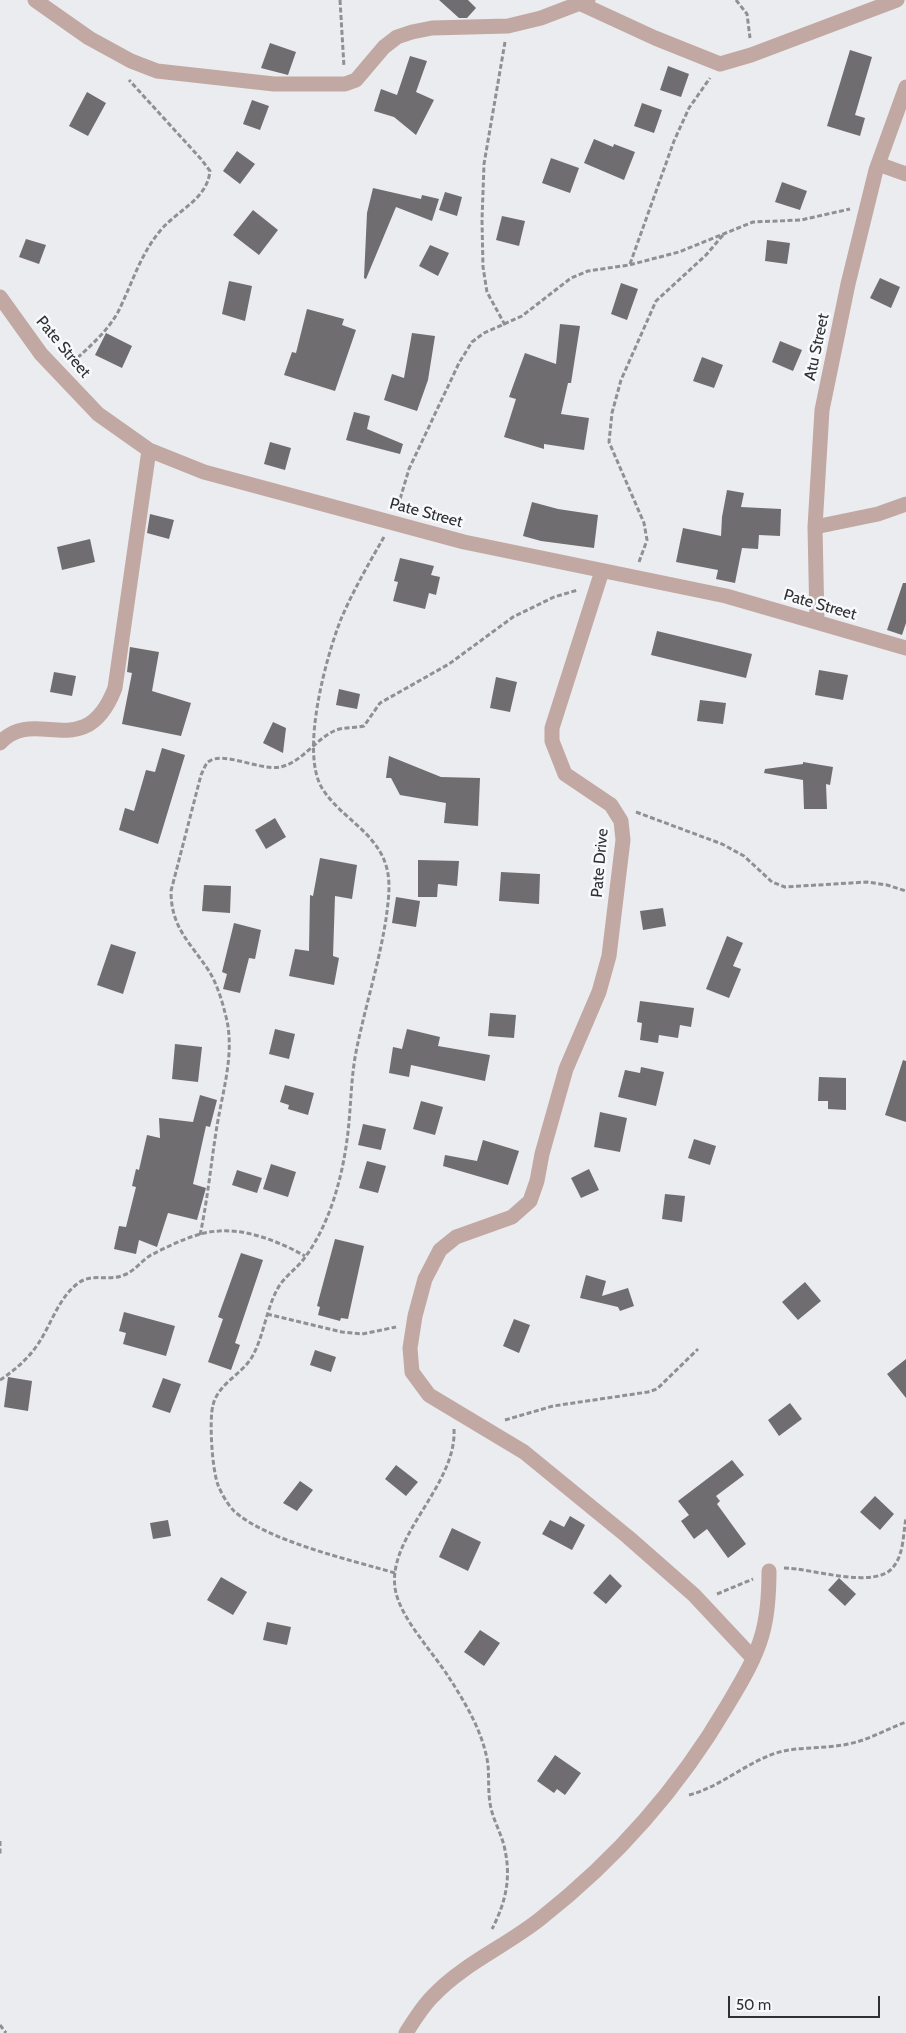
<!DOCTYPE html>
<style>
body{margin:0}
#map{position:relative;width:906px;height:2033px;overflow:hidden;background:#ebecef;font-family:Cabin,sans-serif}
canvas{display:block}
.scale{position:absolute;left:728px;top:1996px;width:152px;height:22px;box-sizing:border-box;border:2px solid #2f3031;border-top:0;padding-left:6px;font-size:15px;line-height:18px;white-space:nowrap;color:#2f3031;-webkit-text-stroke:4px #f8f9fc;paint-order:stroke}
</style>
<div id="map">
<canvas width="906" height="2033"></canvas>
<div class="scale">50 m</div>
</div>
<script>
const context = document.querySelector('canvas').getContext('2d');
context.lineJoin = 'round';
function fillPath(path, color) { context.fillStyle = color; context.fill(path, 'evenodd'); }
function strokePath(path, color, width, dash) { context.strokeStyle = color; context.lineWidth = width; context.lineCap = dash ? 'butt' : 'round'; context.setLineDash(dash || []); context.stroke(path); }
function write(font, color, halo, rows, align = 'center') {
  context.font = font + ' Cabin,sans-serif'; context.lineWidth = 5; context.setLineDash([]); context.textBaseline = 'middle'; context.strokeStyle = halo; context.fillStyle = color; for (const [text, x, y, turn = 0] of rows) {
    context.save(); context.translate(x, y); context.rotate((+turn || 0) * Math.PI / 180); context.textAlign = isNaN(turn) ? turn : align; if (halo) context.strokeText(text, 0, 0); context.fillText(text, 0, 0); context.restore();
  }
}
const building = new Path2D(`
 M439 0H468L476 8 467 18H459Z
 M270 43 296 52 288 75 261 68Z
 M850 50 872 57 855 115 865 118 860 136 827 126Z
 M410 56 427 61 416 92 434 100 416 135 394 117 374 111 381 89 397 95Z
 M668 66 689 74 681 97 660 90Z
 M87 92 106 103 88 136 69 126Z
 M252 100 269 106 260 130 243 124Z
 M642 103 662 110 654 133 634 126Z
 M594 139 613 147 614 144 635 152 624 180 584 163Z
 M237 151 255 164 240 184 223 171Z
 M551 158 579 168 570 193 542 183Z
 M782 182 807 191 800 210 775 202Z
 M373 188 421 199 422 195 439 199 432 221 396 207 366 279 364 278 367 213Z
 M445 192 462 197 457 216 439 210Z
 M253 210 278 230 259 255 233 235Z
 M502 216 525 221 519 246 496 240Z
 M26 239 46 245 39 264 19 257Z
 M767 240 790 243 787 264 765 261Z
 M430 245 449 253 438 276 419 266Z
 M880 278 900 287 891 308 870 298Z
 M229 281 252 286 245 321 222 314Z
 M621 283 638 289 627 320 611 314Z
 M307 309 344 319 342 325 356 330 335 391 284 375 292 352 296 353Z
 M560 324 580 326 571 383H568L561 414 589 418 584 450 544 444V449L504 437 516 399 509 397 525 353 556 364Z
 M106 333 132 346 122 368 95 355Z
 M412 333 435 336 428 380 417 411 384 400 392 374 404 378Z
 M780 341 802 350 793 371 772 362Z
 M702 357 723 365 714 388 693 381Z
 M354 412 370 416 367 429 403 444 400 454 346 440Z
 M270 442 291 448 285 470 264 464Z
 M727 490 744 493 741 507 781 509 780 536 759 535 758 549 742 548 735 583 716 579 718 570 676 562 683 528 721 536 722 517Z
 M532 502 558 509 598 515 594 548 541 541 523 536Z
 M150 514 174 520 169 539 147 533Z
 M90 539 95 562 62 570 57 547Z
 M400 558 434 566 431 575 440 577 436 595 429 593 425 609 393 601 398 582 394 581Z
 M903 583H906V623L902 635 887 630Z
 M657 631 752 654 746 678 651 655Z
 M130 647 159 652 152 691 191 703 181 736 122 724 132 673 127 672Z
 M819 670 848 675 843 700 815 695Z
 M54 672 76 676 72 696 50 692Z
 M496 677 517 682 510 712 490 708Z
 M339 689 360 694 357 709 336 705Z
 M700 700 726 703 723 724 697 721Z
 M273 722 286 728 283 753 263 743Z
 M162 748 185 755 158 844 119 830 125 808 134 811 146 770 155 772Z
 M389 756 441 777 480 778 478 826 444 823 446 803 400 795 391 778H386Z
 M803 762 833 767 830 785 826 784 827 809H804L803 780 764 773 765 769 803 764Z
 M275 818 286 837 266 849 255 830Z
 M320 858 357 865 352 899 335 896 333 956 339 958 334 985 289 976 295 949 309 951 310 895 313 896Z
 M418 860 459 861 457 886 438 884 437 897H418Z
 M501 872 540 874 539 904 499 901Z
 M204 885 231 886 230 913 202 911Z
 M396 897 420 901 416 927 392 923Z
 M663 908 666 926 643 930 640 911Z
 M234 923 261 930 255 959 249 958 240 993 223 989 227 974 222 972Z
 M727 936 743 943 733 966 741 969 729 998 706 989Z
 M111 944 136 952 123 994 97 985Z
 M640 1001 694 1008 691 1027 680 1025 678 1038 659 1035 658 1043 640 1040 642 1023 637 1022Z
 M490 1013 516 1015 514 1038 488 1036Z
 M275 1029 295 1034 289 1059 269 1054Z
 M407 1029 440 1037 438 1046 490 1055 485 1081 411 1065 409 1077 389 1073 393 1047 402 1049Z
 M175 1044 202 1047 198 1082 172 1079Z
 M903 1060 906 1061V1122L885 1115Z
 M641 1067 664 1072 656 1106 618 1097 625 1070 640 1073Z
 M819 1077 846 1078V1110L828 1109V1101H818Z
 M285 1085 314 1093 308 1115 288 1109 289 1105 280 1102Z
 M200 1095 217 1100 210 1127 206 1126 193 1184 206 1188 197 1220 168 1213 157 1247 139 1240 136 1254 114 1249 119 1226 126 1227 136 1187 132 1186 136 1169 139 1170 147 1135 160 1138 159 1118 193 1122Z
 M421 1101 443 1107 435 1135 413 1129Z
 M600 1112 627 1118 620 1152 594 1147Z
 M363 1124 386 1129 381 1150 358 1145Z
 M694 1139 716 1146 710 1165 688 1158Z
 M483 1140 519 1151 508 1185 443 1166 445 1155 477 1161Z
 M367 1161 386 1166 378 1193 359 1188Z
 M271 1164 296 1172 288 1197 263 1189Z
 M589 1169 599 1190 581 1198 571 1178Z
 M237 1170 262 1178 257 1193 232 1185Z
 M665 1194 685 1196 682 1222 662 1219Z
 M335 1239 364 1246 348 1319 341 1318 340 1321 318 1315 320 1307 317 1306Z
 M241 1253 263 1260 235 1343 240 1345 231 1370 208 1362 223 1319 218 1317Z
 M586 1275 606 1281 602 1296 628 1288 634 1306 620 1311 618 1307 580 1298Z
 M805 1282 821 1301 798 1320 782 1302Z
 M124 1312 175 1326 166 1356 123 1344 126 1333 119 1331Z
 M514 1319 530 1325 519 1353 503 1346Z
 M315 1350 336 1357 331 1372 310 1365Z
 M906 1359V1398L887 1374Z
 M8 1377 32 1381 28 1411 4 1407Z
 M163 1378 181 1384 170 1413 152 1407Z
 M790 1403 802 1419 779 1436 768 1420Z
 M732 1460 744 1475 716 1496 720 1501 717 1504 746 1544 728 1558 707 1529 694 1539 681 1521 689 1515 678 1501Z
 M396 1465 418 1482 406 1496 385 1479Z
 M300 1481 313 1490 297 1511 283 1503Z
 M875 1496 894 1514 880 1530 860 1512Z
 M570 1516 585 1525 572 1550 542 1534 550 1520 564 1527Z
 M168 1520 171 1536 153 1539 150 1523Z
 M452 1528 481 1542 468 1571 439 1557Z
 M610 1574 622 1586 606 1604 593 1593Z
 M221 1577 247 1592 233 1615 207 1600Z
 M839 1578 856 1594 845 1606 828 1590Z
 M267 1622 291 1627 287 1645 263 1640Z
 M480 1630 500 1643 484 1666 464 1652Z
 M555 1755 581 1773 565 1795 557 1789 554 1793 537 1781Z`);
const path = new Path2D(`
 M340 0 344 67
 M736 0 747 14 750 38
 M630 264 674 141 689 108 710 78
 M505 325 487 292 483 267 482 220 484 164 505 42
 M72 363C89 347 107 332 118 312 132 284 140 255 160 231 177 210 207 200 210 171L201 159 129 80
 M398 506 409 469 459 363 472 342 484 333 522 316 571 278 588 271 629 265 679 252 753 222 801 220 850 209
 M384 537C369 563 353 591 341 619 326 657 300 752 322 788 340 818 378 832 387 869 391 885 388 903 386 919 379 964 365 1007 356 1052 351 1078 351 1105 348 1132 343 1176 330 1225 303 1260 295 1270 284 1277 278 1288 266 1309 264 1336 252 1357 242 1374 218 1384 213 1405 209 1420 212 1469 218 1485 221 1493 228 1505 234 1511 267 1541 351 1560 395 1573
 M639 562 647 540 644 523 609 442 612 413 621 380 656 301 706 255 724 234
 M636 812 722 844 744 856 772 882 785 887 867 882 887 885 906 891
 M200 1235C208 1198 211 1162 217 1126 223 1089 236 1050 225 1013 222 1000 216 982 209 971 190 942 171 928 171 891L201 775C203 771 205 765 208 762 223 750 259 771 280 767 301 763 315 740 334 731 342 727 354 728 364 726L380 703 449 664 513 617 554 597 578 590
 M267 1314 342 1332 362 1334 396 1327
 M0 1380C15 1370 28 1359 38 1344 51 1325 58 1299 77 1284 92 1272 108 1282 124 1275 135 1271 141 1261 151 1255 171 1245 196 1232 219 1231 248 1229 280 1242 305 1256
 M505 1420 553 1406 648 1392 657 1389 698 1349
 M454 1429C457 1487 383 1539 396 1593 403 1621 432 1651 448 1676 465 1702 484 1734 488 1765 489 1777 488 1790 490 1803 492 1817 499 1829 503 1842 512 1874 507 1900 492 1929
 M784 1568C811 1568 877 1591 894 1566 904 1553 903 1534 906 1518
 M717 1594 753 1579
 M689 1795C717 1788 741 1767 768 1756 793 1745 822 1750 848 1744 869 1740 887 1729 906 1722
 M0 1841V1854
 M0 2025 6 2033`);
const minor = new Path2D(`
 M35 0 89 38 131 61 157 71 274 84H345L356 80 384 47 397 37 412 32 432 28 508 26 541 18 588 0
 M579 3 655 38 720 64 751 55 897 0
 M878 164 906 174
 M0 297 41 354 98 414 149 450 204 472 464 542 726 596 906 648
 M815 527 878 514 906 504
 M602 571 552 728V741L565 774 611 805 621 821 623 840 609 956 599 992 566 1069 542 1154 537 1181 530 1201 512 1217 456 1237 440 1250 425 1279 415 1316 410 1348 412 1372 429 1395 524 1452 628 1537 694 1595 753 1658
 M817 622 815 527 822 410 848 284 876 170 906 87
 M0 743C35 704 85 766 115 688L149 450
 M406 2033C414 2020 422 2007 433 1996 463 1964 506 1946 540 1919 615 1860 679 1788 727 1706 740 1684 755 1660 762 1635 768 1614 769 1593 769 1571`);
const streetNames = [
 ["Pate Street",63,347,50],
 ["Atu Street",817,347,-78],
 ["Pate Street",426,513,15],
 ["Pate Street",820,605,16],
 ["Pate Drive",600,863,-85]
];
fillPath(building, '#6f6d6f');
strokePath(path, '#8f9092', 3, [5, 2.5]);
strokePath(minor, '#c2a8a3', 15);
write('16px', '#2f3031', '#f8f9fc', streetNames);
</script>
